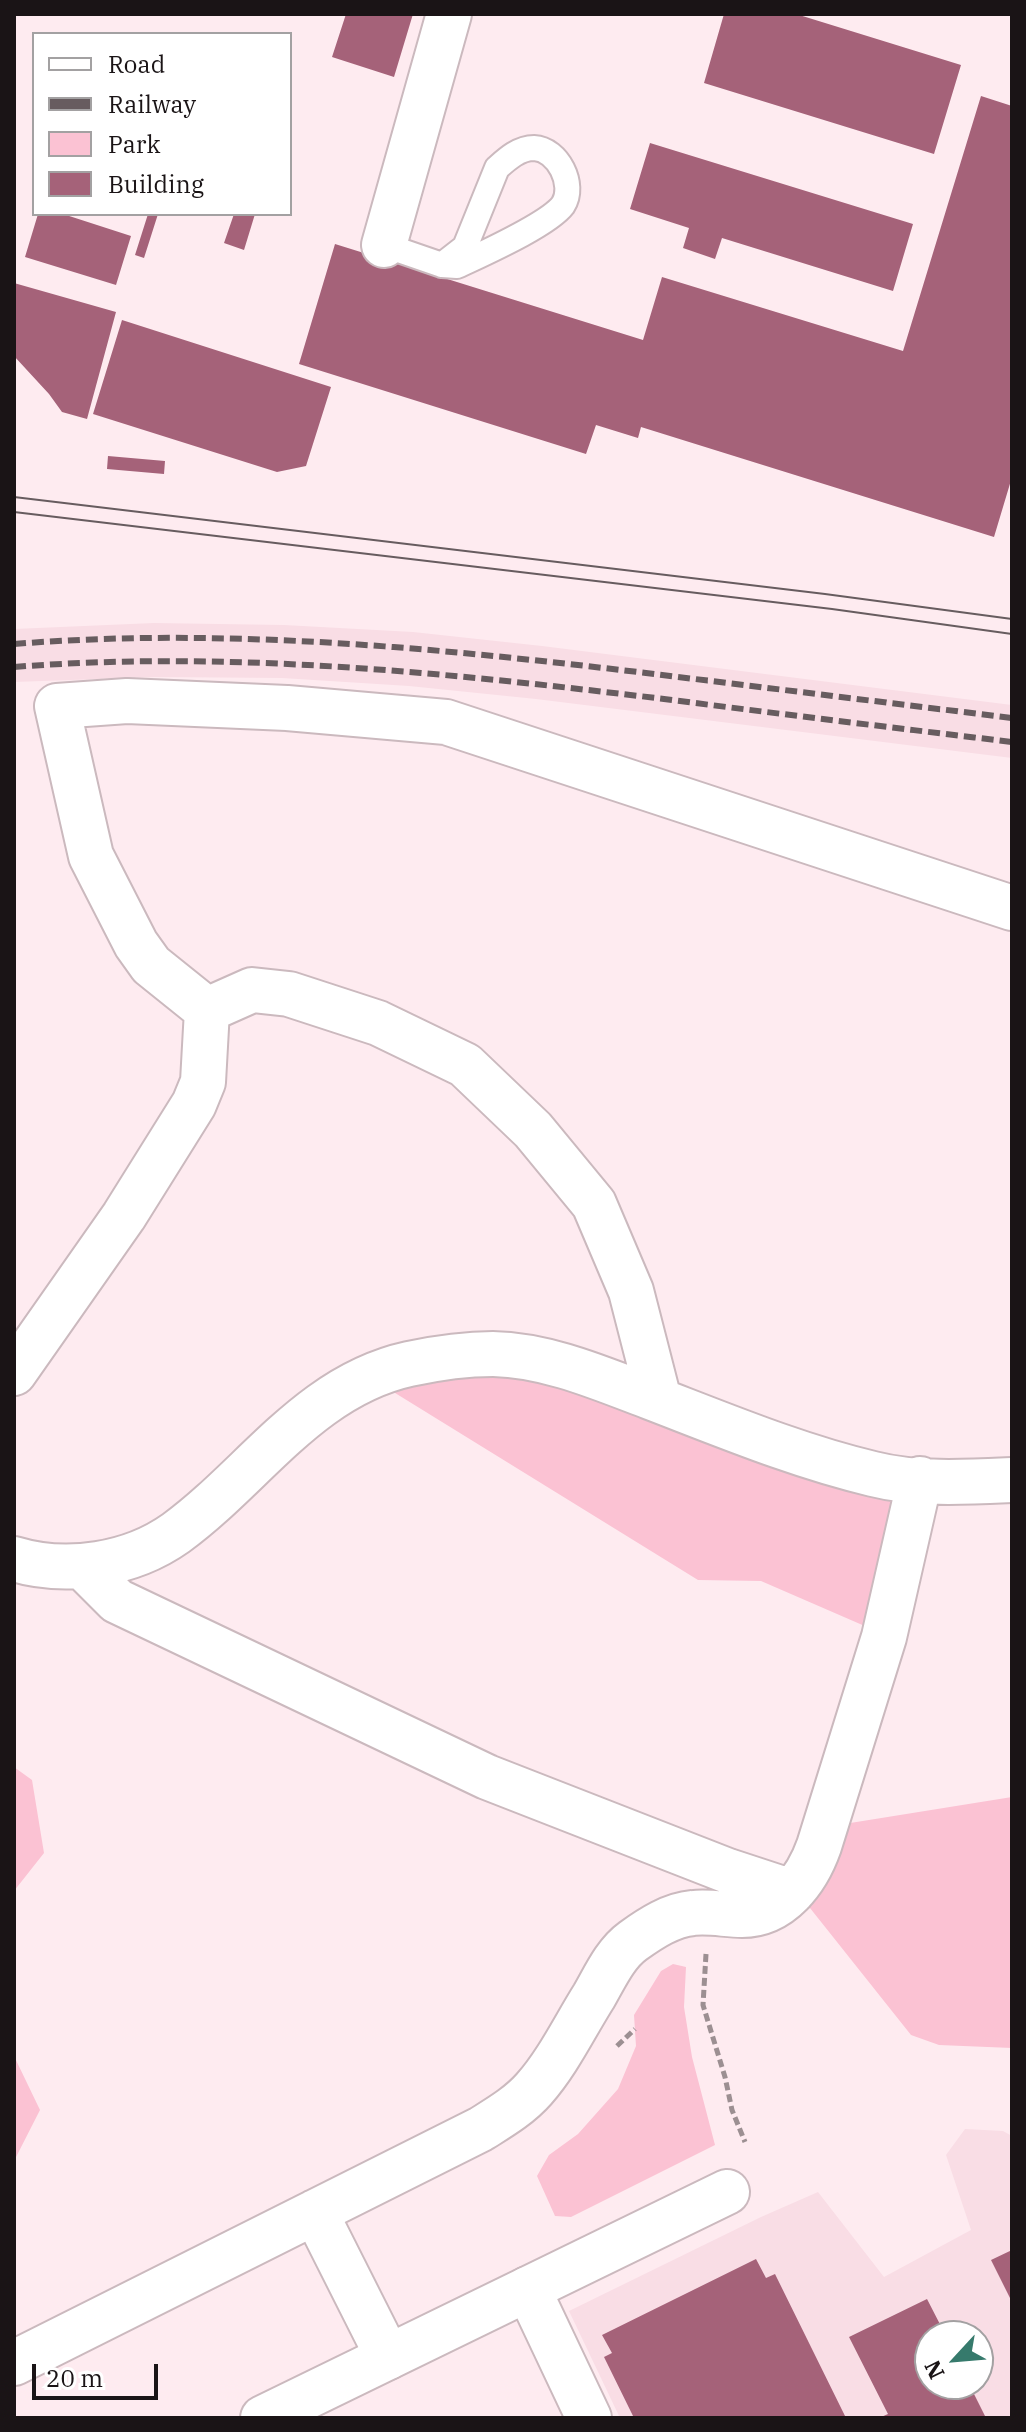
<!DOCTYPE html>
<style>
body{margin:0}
#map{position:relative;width:1026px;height:2432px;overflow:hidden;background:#feebf0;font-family:"IBM Plex Serif",serif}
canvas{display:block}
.frame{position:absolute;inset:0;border:16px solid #1a1416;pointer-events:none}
.legend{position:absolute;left:32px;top:32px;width:260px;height:184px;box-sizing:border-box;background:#fff;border:2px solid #a3a1a2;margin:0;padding:10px 14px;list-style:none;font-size:24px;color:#1a1416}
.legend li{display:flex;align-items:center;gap:16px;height:40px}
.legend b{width:40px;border:2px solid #a3a1a2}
.north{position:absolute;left:914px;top:2320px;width:80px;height:80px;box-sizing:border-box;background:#fff;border:2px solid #a3a1a2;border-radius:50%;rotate:244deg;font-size:22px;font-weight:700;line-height:32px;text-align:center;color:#1a1416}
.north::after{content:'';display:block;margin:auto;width:28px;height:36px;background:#367a6c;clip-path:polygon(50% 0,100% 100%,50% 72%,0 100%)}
.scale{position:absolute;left:32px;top:2364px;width:126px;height:36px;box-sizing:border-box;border:4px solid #1a1416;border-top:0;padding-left:10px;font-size:24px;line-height:28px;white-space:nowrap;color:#1a1416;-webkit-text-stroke:6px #fff;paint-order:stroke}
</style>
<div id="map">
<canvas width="1026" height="2432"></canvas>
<div class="frame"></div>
<ul class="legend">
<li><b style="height:10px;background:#fff"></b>Road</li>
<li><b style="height:10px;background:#675c5f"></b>Railway</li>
<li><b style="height:22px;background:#fbc2d3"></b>Park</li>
<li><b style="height:22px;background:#a56279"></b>Building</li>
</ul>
<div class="north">N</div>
<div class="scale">20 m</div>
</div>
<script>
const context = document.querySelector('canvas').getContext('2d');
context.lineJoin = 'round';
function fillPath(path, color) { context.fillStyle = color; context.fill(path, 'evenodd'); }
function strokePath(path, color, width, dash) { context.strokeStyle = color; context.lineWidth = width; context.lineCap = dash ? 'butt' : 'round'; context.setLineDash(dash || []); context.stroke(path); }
const built = new Path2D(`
 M154 623 284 625 413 632 542 646 1012 705V758L536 699 409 686 282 678 155 677 14 682V629Z
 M965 2129 1003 2131 1012 2136V2418H620L569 2311 761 2217 818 2192 884 2277 971 2230 946 2155ZM930 2336H978V2384H930Z`);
const green = new Path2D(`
 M451 1372 538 1375 906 1494 867 1627 761 1581 698 1580 387 1388Z
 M14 1767 32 1780 44 1853 14 1891Z
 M1012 1797V2048L939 2045 911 2035 806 1903 844 1824Z
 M673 1964 686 1967 684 2007 692 2057 715 2145 571 2217 555 2216 537 2176 549 2155 578 2134 618 2089 636 2046 634 2015 661 1971Z
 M14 2056 40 2110 14 2161Z`);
const building = new Path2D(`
 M346 14H413L394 77 332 57Z
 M724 14H796L961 65 934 154 704 83Z
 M981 96 1012 106V477L994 537 641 427 638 438 596 425 586 454 299 364 335 244 643 340 662 277 903 351Z
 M650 143 913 224 893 291 722 238 715 259 683 248 689 228 630 209Z
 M38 214H63L131 236 116 285 25 257Z
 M148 214H158L144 258 135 255Z
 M234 214H255L244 250 224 243Z
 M14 283 116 312 87 419 62 412 49 394 14 356Z
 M122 320 331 387 306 466 277 472 93 414Z
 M108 456 165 461 164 474 107 469Z
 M1012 2250V2302L991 2260Z
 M756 2259 766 2278 775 2274 846 2418H634L604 2357 612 2353 602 2335Z
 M927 2299 946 2336H930V2384H969L986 2418H879L888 2414 849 2337Z`);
const path = new Path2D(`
 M706 1954 703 2005 725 2077 732 2110 745 2142
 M617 2046 635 2029`);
const lane = new Path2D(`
 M384 245 442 265 457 266C482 254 548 225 563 205 576 185 558 149 534 148 519 148 507 159 497 168L465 247 442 265`);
const street = new Path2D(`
 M384 245 449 14
 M207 1010 252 990 289 994 378 1023 465 1065 533 1130 594 1204 631 1291 659 1400
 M14 1373 124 1216 194 1104 203 1082 207 1010 151 965 136 944 91 856 57 706 127 701 287 708 446 722 1012 908
 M14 1559C67 1575 131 1565 176 1533 254 1476 309 1386 409 1364 437 1358 464 1354 493 1354 547 1355 600 1378 650 1397 723 1425 797 1456 873 1474 916 1485 968 1482 1012 1480
 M82 1566 117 1601 487 1777 728 1871 792 1892
 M315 2212 388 2357
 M528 2289 589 2418
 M14 2363 481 2129C500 2117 519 2106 534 2089 558 2062 575 2026 594 1996 605 1977 615 1954 633 1941 651 1928 671 1915 693 1913 710 1911 726 1915 742 1915 781 1915 807 1880 819 1846L884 1637 920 1479`);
const secondary = new Path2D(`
 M263 2418 727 2192`);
const tram = new Path2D(`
 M14 497 825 594 1012 619
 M14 512 832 609 1012 634`);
const rail = new Path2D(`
 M14 644C225 627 437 648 646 673 768 688 890 703 1012 718
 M14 667C231 650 449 673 664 699 780 714 896 728 1012 742`);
fillPath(built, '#f9dde5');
fillPath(green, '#fbc2d3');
fillPath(building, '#a56279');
strokePath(lane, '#cbb9be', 28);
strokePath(street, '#cbb9be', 48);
strokePath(secondary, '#cbb9be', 48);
strokePath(path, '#9c8f92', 5, [8, 4]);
strokePath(lane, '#fff', 24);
strokePath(street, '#fff', 44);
strokePath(secondary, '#fff', 44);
strokePath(tram, '#675c5f', 2);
strokePath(rail, '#675c5f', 6, [12, 6]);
</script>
